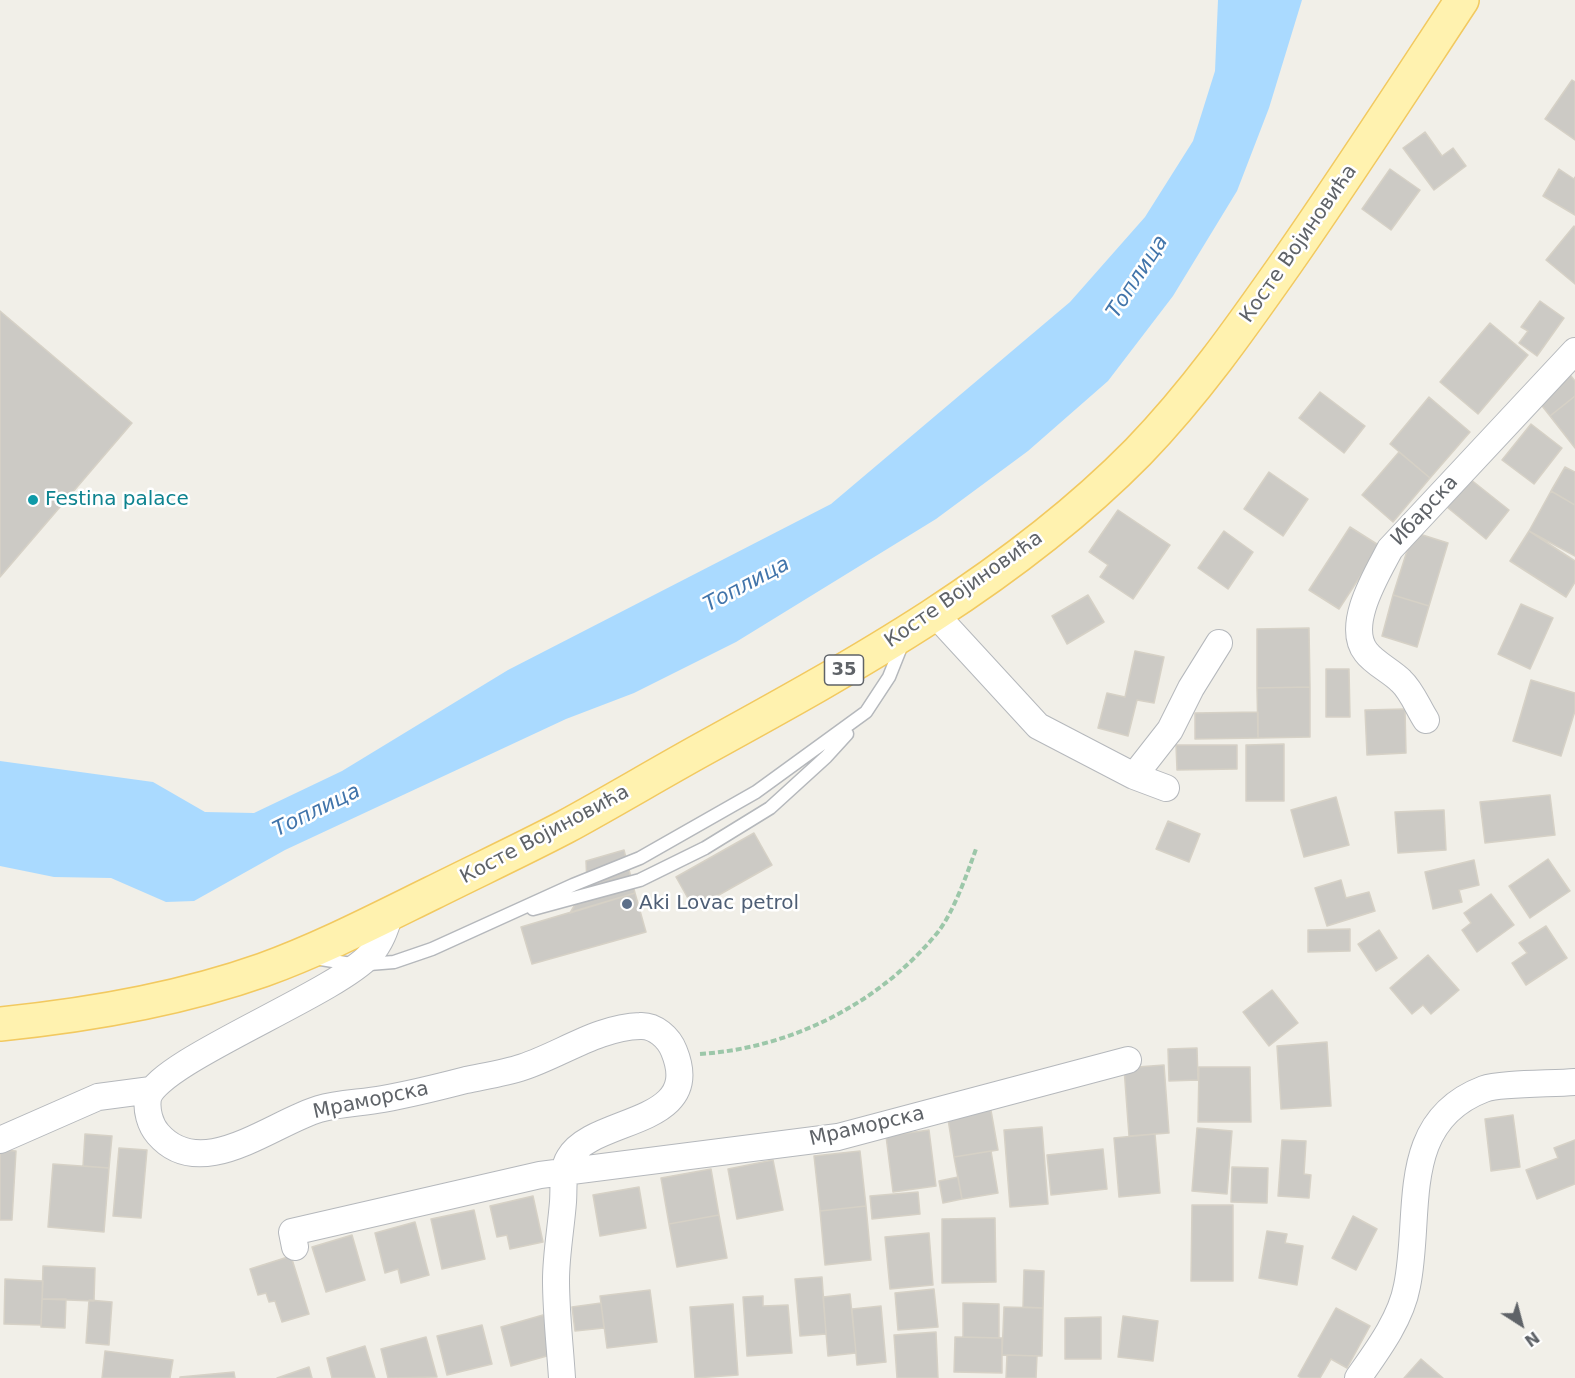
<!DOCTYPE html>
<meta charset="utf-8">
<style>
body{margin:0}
#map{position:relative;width:1575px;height:1378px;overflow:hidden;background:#f1efe8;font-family:"DejaVu Sans",sans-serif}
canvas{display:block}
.north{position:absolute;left:1491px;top:1294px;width:60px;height:60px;-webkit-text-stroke:4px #fff;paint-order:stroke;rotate:144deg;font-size:16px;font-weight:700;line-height:24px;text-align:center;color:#5f6368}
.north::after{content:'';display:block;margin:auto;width:21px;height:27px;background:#5f6368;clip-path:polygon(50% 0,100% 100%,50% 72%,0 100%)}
</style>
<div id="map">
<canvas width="1575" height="1378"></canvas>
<div class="north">N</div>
</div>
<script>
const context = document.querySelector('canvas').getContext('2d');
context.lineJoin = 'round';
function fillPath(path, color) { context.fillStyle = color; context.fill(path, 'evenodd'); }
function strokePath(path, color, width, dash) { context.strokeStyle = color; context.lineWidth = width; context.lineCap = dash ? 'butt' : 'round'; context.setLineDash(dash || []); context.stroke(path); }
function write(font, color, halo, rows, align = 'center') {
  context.font = font + ' "DejaVu Sans",sans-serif'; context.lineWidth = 5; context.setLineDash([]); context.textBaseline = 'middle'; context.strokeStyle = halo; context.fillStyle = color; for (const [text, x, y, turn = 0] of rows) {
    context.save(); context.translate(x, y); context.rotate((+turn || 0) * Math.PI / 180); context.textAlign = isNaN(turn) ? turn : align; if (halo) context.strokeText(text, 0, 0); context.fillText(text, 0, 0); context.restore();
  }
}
const water = new Path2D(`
 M1218 0H1302L1269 108 1237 191 1173 296 1108 381 1028 451 936 519 736 642 634 693 566 719 285 850 194 901 166 902 111 878 54 877 0 866V761L153 782 205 812 254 813 342 771 508 670 831 504 1070 302 1145 217 1193 141 1215 71Z`);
const building = new Path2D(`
 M1572 80 1575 82V140L1545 119Z
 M1425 132 1442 156 1453 148 1466 166 1434 190 1403 148Z
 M1390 169 1420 190 1391 230 1362 209Z
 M1559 169 1574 179 1575 177V215L1543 196Z
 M1574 226 1575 227V284L1546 260Z
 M1540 301 1564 318 1537 356 1519 343 1528 331 1521 327Z
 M0 311 132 423 0 577Z
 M1490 323 1528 355 1478 414 1440 382Z
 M1567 371 1575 381V396L1550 416 1535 397Z
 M1320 392 1365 426 1344 453 1299 418Z
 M1575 396V448L1550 416Z
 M1429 397 1470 432 1430 478 1390 444Z
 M1531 424 1562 448 1534 484 1502 460Z
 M1399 452 1430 478 1393 522 1362 495Z
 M1565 467 1575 472V505L1551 491Z
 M1269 472 1308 499 1283 536 1244 509Z
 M1465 475 1509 510 1486 539 1442 503Z
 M1551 491 1575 505V556L1529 531Z
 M1118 510 1170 545 1133 599 1100 577 1108 565 1089 552Z
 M1350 527 1380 546 1339 609 1309 590Z
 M1224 531 1253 552 1228 589 1198 568Z
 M1529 531 1575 561V582L1566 597 1510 561Z
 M1413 532 1448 543 1429 606 1393 595Z
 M1088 595 1104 622 1067 644 1052 616Z
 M1393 595 1429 606 1417 647 1382 636Z
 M1521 604 1553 618 1530 669 1498 654Z
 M1309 628 1310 687 1257 688V629Z
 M1135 651 1164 657 1154 703 1137 700 1128 736 1098 728 1107 693 1125 697Z
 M1326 669H1349L1350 717H1326Z
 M1531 680 1575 693V711L1561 756 1513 741Z
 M1310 687V737L1258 738 1257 688Z
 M1405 709 1406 753 1367 755 1365 710Z
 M1258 712V738L1195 739V713Z
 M1284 744V801H1246V745Z
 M1176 745H1237V769L1177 770Z
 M1550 795 1555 835 1485 843 1480 802Z
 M1336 797 1349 845 1304 857 1291 810Z
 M1444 810 1446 850 1398 853 1395 812Z
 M1168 821 1200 834 1189 862 1156 849Z
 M754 833 772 865 694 909 676 877Z
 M624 850 635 893 570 913 587 884 586 861Z
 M1548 859 1570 891 1530 918 1509 886Z
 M1474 860 1479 885 1459 890 1462 902 1433 909 1425 872Z
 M1341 880 1346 898 1369 892 1375 911 1327 926 1315 888Z
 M635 893 646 932 532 964 521 927Z
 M1491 894 1514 925 1477 952 1462 930 1471 923 1464 913Z
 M1546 926 1567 958 1526 985 1512 963 1527 953 1519 943Z
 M1350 929V951L1308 952V930Z
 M1379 930 1397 958 1376 971 1358 944Z
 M1428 955 1459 990 1431 1014 1423 1005 1412 1014 1390 988Z
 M1272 990 1298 1023 1269 1046 1243 1012Z
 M1327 1042 1331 1106 1281 1109 1277 1046Z
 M1197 1048 1198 1080 1169 1081 1168 1049Z
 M1164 1065 1169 1133 1129 1136 1124 1068Z
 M1199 1067H1250L1251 1122H1198Z
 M990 1105 998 1150 954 1157 947 1113Z
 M1513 1115 1520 1167 1491 1171 1485 1119Z
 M1042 1127 1048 1204 1010 1207 1004 1130Z
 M1197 1128 1232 1131 1227 1194 1192 1191Z
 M929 1130 936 1186 893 1192 886 1136Z
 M85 1134 112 1136 109 1168 83 1166Z
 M1155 1134 1160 1193 1119 1197 1114 1138Z
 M1282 1140 1306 1141 1304 1174 1311 1175 1309 1198 1278 1196Z
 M1575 1140V1184L1537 1199 1526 1170 1558 1158 1554 1148Z
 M119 1148 147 1150 141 1218 113 1216Z
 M1103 1149 1107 1189 1051 1195 1047 1155Z
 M0 1150 16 1151 12 1220H0Z
 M860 1151 866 1206 820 1211 814 1156Z
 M991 1151 998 1193 962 1199 954 1157Z
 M773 1160 783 1210 737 1219 728 1169Z
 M53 1164 109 1168 104 1232 48 1227Z
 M1232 1167 1268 1168 1267 1203 1231 1202Z
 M711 1169 719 1215 669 1224 661 1178Z
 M958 1177 962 1199 943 1203 939 1181Z
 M639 1187 646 1228 600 1236 593 1195Z
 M918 1192 920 1214 872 1219 870 1196Z
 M533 1196 543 1242 510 1249 507 1235 497 1237 490 1206Z
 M1192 1205H1233V1281H1191Z
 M866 1206 871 1260 825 1265 820 1211Z
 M474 1210 485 1259 442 1269 431 1219Z
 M719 1215 727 1258 677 1267 669 1224Z
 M1353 1216 1377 1229 1356 1270 1332 1258Z
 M995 1218 996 1282 942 1283V1219Z
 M415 1222 429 1275 401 1283 398 1269 385 1273 375 1233Z
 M1267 1231 1287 1234 1285 1243 1303 1246 1297 1285 1259 1278Z
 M929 1233 933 1285 890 1289 885 1237Z
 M352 1235 365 1280 326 1292 312 1247Z
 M291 1256 309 1314 282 1322 275 1301 269 1302 266 1293 258 1295 250 1269Z
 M43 1266 95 1268 94 1301 42 1299Z
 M1024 1270 1044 1271 1043 1308 1023 1307Z
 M822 1277 826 1334 800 1336 795 1279Z
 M5 1279 43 1281 41 1325 4 1324Z
 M934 1289 938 1327 898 1330 895 1293Z
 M650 1290 657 1342 607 1348 600 1296Z
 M850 1294 856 1353 828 1356 823 1297Z
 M763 1296V1306L788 1305 792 1353 747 1356 743 1297Z
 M42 1299H66L65 1328 41 1327Z
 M89 1300 112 1302 109 1345 86 1343Z
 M601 1303 604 1328 575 1331 572 1307Z
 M963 1303 999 1304V1338L963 1337Z
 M733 1304 738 1375 695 1378 690 1307Z
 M881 1306 886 1362 857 1365 852 1309Z
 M1004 1307 1043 1308 1042 1356 1002 1355Z
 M1336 1308 1370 1326 1347 1368 1331 1359 1320 1378H1301L1298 1376Z
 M543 1315 554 1354 511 1366 501 1327Z
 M1123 1316 1158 1321 1153 1361 1118 1357Z
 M1101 1317V1359H1065V1318Z
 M482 1325 492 1364 447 1375 437 1336Z
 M936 1332 938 1378H897L894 1335Z
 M426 1337 437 1377 388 1378 381 1349Z
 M955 1337 1002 1338V1373L954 1372Z
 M365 1346 375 1378H332L327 1358Z
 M105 1351 173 1360 170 1378H102Z
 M1007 1355 1037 1356 1036 1378H1006Z
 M1421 1359 1443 1378H1404Z
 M309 1367 312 1378H277Z
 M234 1372 235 1378H180V1377Z`);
const path = new Path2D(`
 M700 1054C792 1048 880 1003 938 932 954 911 967 874 976 849`);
const service = new Path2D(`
 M533 909 640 880 705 848 770 808 826 757 847 734
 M315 958 357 965 394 962 432 949 573 885 640 858 756 792 866 712 889 677 903 642`);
const minor = new Path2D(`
 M935 614 1038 726 1134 776 1166 788
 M1426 720C1418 708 1412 691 1401 681 1391 671 1374 663 1366 652 1345 625 1377 574 1390 549L1575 351
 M1134 776 1170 730 1191 688 1219 643
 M390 914C385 930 381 942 370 955 333 995 157 1062 148 1098 146 1110 150 1125 158 1134 201 1184 272 1123 319 1109 339 1103 362 1103 383 1099 411 1094 439 1087 466 1080 485 1076 505 1073 523 1067 560 1055 599 1027 640 1026 655 1025 669 1038 674 1051 705 1127 593 1116 569 1158 562 1169 564 1189 563 1202 561 1228 556 1255 556 1280 556 1313 560 1346 562 1378
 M0 1140 98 1097 151 1090
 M295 1247 292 1232 540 1175 838 1137 1128 1060
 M1358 1378C1377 1351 1401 1319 1407 1286 1422 1213 1397 1122 1484 1089 1500 1083 1554 1084 1575 1082`);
const primary = new Path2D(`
 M0 1024C90 1015 178 1000 263 970 321 949 377 920 432 893 476 871 521 850 565 827 611 802 656 775 703 749 856 665 1014 578 1138 452 1195 393 1240 329 1287 262 1347 176 1404 88 1462 0`);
const markers = [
 [33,500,6,"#0f9aa8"],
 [627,904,6,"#5c6f8a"]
];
const shields = [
 [844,670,39]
];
const shieldNames = [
 ["35",844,670]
];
const streetNames = [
 ["Косте Војиновића",1299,244,-55],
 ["Ибарска",1425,511,-47],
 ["Косте Војиновића",964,590,-35],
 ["Косте Војиновића",545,835,-28],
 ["Мраморска",371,1101,-12],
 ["Мраморска",867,1127,-13]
];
const cultureNames = [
 ["Festina palace",45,500]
];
const serviceNames = [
 ["Aki Lovac petrol",639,904]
];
const waterNames = [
 ["Топлица",1138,277,-57],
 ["Топлица",747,585,-28],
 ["Топлица",317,811,-26]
];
fillPath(water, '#aadaff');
fillPath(building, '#cccac5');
strokePath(building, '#d6d1c6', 1.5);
strokePath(service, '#b5b8bc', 15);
strokePath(minor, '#b5b8bc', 28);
strokePath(primary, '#f2c960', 36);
strokePath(path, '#9cc7a9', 4, [6, 3]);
strokePath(service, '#fff', 12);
strokePath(minor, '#fff', 26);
strokePath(primary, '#fff2af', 33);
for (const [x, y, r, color] of markers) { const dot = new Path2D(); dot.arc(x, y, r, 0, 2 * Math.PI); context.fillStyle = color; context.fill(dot); strokePath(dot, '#fff', 2); }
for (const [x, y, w] of shields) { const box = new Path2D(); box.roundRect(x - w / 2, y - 15, w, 30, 4.5); context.fillStyle = '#fff'; context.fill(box); strokePath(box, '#5f6368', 1.5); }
write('bold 18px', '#5f6368', null, shieldNames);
write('20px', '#5f6368', '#fff', streetNames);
write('20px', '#0d838f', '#fff', cultureNames, 'left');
write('20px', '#4e5e75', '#fff', serviceNames, 'left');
write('italic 21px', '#4174aa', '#fff', waterNames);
</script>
